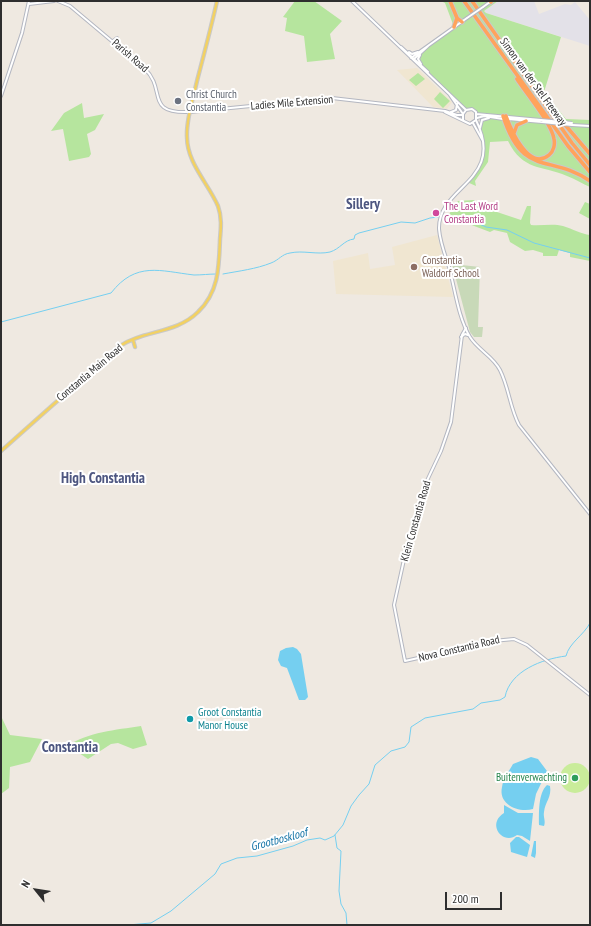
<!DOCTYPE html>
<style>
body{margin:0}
#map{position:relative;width:591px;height:926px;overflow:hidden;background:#efe9e1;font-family:"PT Sans Narrow",sans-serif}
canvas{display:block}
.frame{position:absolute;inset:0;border:2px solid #2e2e2e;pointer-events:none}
.north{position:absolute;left:16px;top:870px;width:40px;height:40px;-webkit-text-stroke:3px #fff;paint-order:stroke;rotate:300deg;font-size:11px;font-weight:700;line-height:16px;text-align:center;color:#2e2e2e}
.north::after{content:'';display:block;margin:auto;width:14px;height:18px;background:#2e2e2e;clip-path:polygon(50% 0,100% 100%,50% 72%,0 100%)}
.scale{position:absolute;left:445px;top:892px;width:57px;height:18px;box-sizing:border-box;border:2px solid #2e2e2e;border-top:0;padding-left:5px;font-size:12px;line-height:14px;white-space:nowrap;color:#2e2e2e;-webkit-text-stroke:3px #fff;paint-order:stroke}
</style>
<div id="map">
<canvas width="591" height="926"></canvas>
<div class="frame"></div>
<div class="north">N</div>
<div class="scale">200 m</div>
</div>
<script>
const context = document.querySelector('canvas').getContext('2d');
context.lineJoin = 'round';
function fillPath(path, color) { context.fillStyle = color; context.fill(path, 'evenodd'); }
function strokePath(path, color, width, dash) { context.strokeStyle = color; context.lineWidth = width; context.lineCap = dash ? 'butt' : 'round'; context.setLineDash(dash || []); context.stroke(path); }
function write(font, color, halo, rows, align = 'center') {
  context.font = font + ' "PT Sans Narrow",sans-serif'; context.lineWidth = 4; context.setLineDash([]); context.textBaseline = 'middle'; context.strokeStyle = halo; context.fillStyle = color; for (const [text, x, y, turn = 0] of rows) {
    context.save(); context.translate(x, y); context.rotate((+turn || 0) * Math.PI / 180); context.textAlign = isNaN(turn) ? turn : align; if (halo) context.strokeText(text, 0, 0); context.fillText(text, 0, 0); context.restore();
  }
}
const industrial = new Path2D(`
 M498 1H534L539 14 565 4 571 5 575 2 590 20V46L486 13 484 11Z`);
const education = new Path2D(`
 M417 68 452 102 447 109 433 107 397 70Z
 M437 235 453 297 336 294 333 261 368 253 370 269 395 265 392 247Z`);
const green = new Path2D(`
 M295 1H314L342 21 330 34 335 59 307 62 304 36 285 31 287 18 283 17Z
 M441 1H498L484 11 486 13 561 37 544 92 566 119 590 120V187C583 184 575 179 567 176 541 165 523 171 508 141L490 142 488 162 475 181 476 186 467 182C473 175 481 166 484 156 486 145 474 125 485 118L579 124 476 114 474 110H467L461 105 430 75 418 59 423 51 454 27 445 3Z
 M418 73 425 79 416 86 409 80Z
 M440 92 450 101 443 108 434 99Z
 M82 103 84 118 104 114 95 130 87 134 91 154 89 157 69 161 63 129 51 131 64 113Z
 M474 200 485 208 521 220 527 206H531L530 223 531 225C542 226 553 223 563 226 573 229 581 234 590 235V261L570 257V253L559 250 557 256H543V253L533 250 525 251 510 242 507 233 494 230 490 232 461 221 445 220 458 201Z
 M585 202 590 204V219L579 213Z
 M1 716 10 735 42 739 30 762 10 767 9 788 1 794Z
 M141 726 147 745 133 749 118 743 111 744 88 759 79 753H70L67 746C89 732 115 730 141 726Z`);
const cemetery = new Path2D(`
 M452 264 480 267 478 327H483L482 337H474L470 332Z`);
const pitch = new Path2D(`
 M560 778a15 15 0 1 1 30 0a15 15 0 1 1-30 0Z`);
const water = new Path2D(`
 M293 647 297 649 301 654 308 697 305 700H299L287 668 281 666 278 660 280 651 286 648Z
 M531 757 538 759 547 771 536 794 533 809C519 813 498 805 502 787 503 779 509 771 513 764Z
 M547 785 550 786C552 797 545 802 544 812 543 817 546 821 544 826L539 825C539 813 538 793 547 785Z
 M504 805 518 813H533L530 841 522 836 517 835C503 846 486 824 504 813Z
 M516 837H519L530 845 527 857 511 852 510 843Z
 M534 841H536V853L535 858 531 856Z`);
const stream = new Path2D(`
 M445 219 475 222 486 227 507 230 534 243 590 258
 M223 274C239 271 256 269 271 263 279 260 282 254 290 253 303 250 317 255 330 252 340 249 344 240 354 239L355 235 359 233 401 222 415 223 430 218 438 217
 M1 322 111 293C136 261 160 271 194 275 202 275 209 274 216 274
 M335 835 337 848 341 851 339 891 341 904 346 913 347 925
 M128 925 151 923 171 911 215 874 221 864 237 858 257 856 293 846 307 840 320 838 325 840 334 836 343 825 351 806 359 795 369 784 375 765 391 751 405 747 409 742 411 727 425 718 473 709 481 703 500 700 505 697C510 671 542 659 566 656 569 643 584 635 590 623`);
const tertiary = new Path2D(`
 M58 1 70 6 145 69C167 90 144 114 190 112
 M29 4 54 1
 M113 41 117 38
 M1 96 22 33 29 1
 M466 328 462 335 451 422 441 451 424 487 415 527 405 555 394 605 405 661 493 641 514 639 527 645 590 695`);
const secondary = new Path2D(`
 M352 1 466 110
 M483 7 490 2
 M401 47 428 72
 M409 52 412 54 418 52
 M420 55 418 59 421 64
 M411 58 467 18
 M414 59 428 46
 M450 95 463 114
 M190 112 332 98 445 111 457 115H462
 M445 112 470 124 476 120V112L472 109 466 110 463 114V120
 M451 112 456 110 457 104
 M476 114 541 120
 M477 118 484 116 503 119
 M508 119 542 122
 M476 120C506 182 438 185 439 229 440 242 445 255 449 267 455 289 458 317 470 337 478 350 493 356 500 370 509 388 510 408 519 425L590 514
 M473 123 483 141
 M572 125 590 126
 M480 128 482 120 489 118
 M461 337 465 334 468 335`);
const primary = new Path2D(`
 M133 340 135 347
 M1 451 118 347C143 330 176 334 198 312 219 292 219 267 220 239 221 228 222 217 218 206 208 183 187 163 187 137 186 119 193 99 197 81 204 54 211 28 217 1`);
const motorway = new Path2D(`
 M450 1 457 18 462 22
 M464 1 568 146 590 172
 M472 1 572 143 590 165
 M490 1 491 2
 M454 27 457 18
 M549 106 590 154
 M503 116C523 179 550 153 590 181
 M506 116C511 130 529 172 549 155 554 151 555 144 554 139 552 124 526 93 517 79
 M514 133 517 125 526 121`);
const secondaryBridge = new Path2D(`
 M467 18 483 7
 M541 120 572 123
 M542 122 572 125`);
const markers = [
 [178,101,4,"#6b7280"],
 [436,213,4,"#d1479c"],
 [414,267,4,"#8d6e63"],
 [190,719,4,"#0f9aa8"],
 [575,778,4,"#2e9e5b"]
];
const streetNames = [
 ["Parish Road",130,56,41],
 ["Simon van der Stel Freeway",533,82,54],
 ["Ladies Mile Extension",292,103,-5],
 ["Constantia Main Road",90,373,-40],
 ["Klein Constantia Road",416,521,-74],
 ["Nova Constantia Road",459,649,-13]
];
const worshipNames = [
 ["Christ Church",186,95],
 ["Constantia",186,108]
];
const hotelNames = [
 ["The Last Word",444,207],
 ["Constantia",444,220]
];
const educationNames = [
 ["Constantia",422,261],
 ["Waldorf School",422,274]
];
const cultureNames = [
 ["Groot Constantia",198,713],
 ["Manor House",198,726]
];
const leisureNames = [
 ["Buitenverwachting",567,778]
];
const waterNames = [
 ["Grootboskloof",279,840,-15]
];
const districtNames = [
 ["Sillery",363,205],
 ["High Constantia",103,479],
 ["Constantia",70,748]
];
fillPath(industrial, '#e3e1e8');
fillPath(education, '#f0e6d1');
fillPath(green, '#b6e59e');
fillPath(cemetery, '#c8d9b8');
fillPath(pitch, '#c9ec9a');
fillPath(water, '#75cff0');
strokePath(stream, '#75cff0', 1);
strokePath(tertiary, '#b4b7c1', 4);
strokePath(secondary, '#b4b7c1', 4);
strokePath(primary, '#c9c9c9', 4.5);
strokePath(motorway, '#c9c9c9', 5.5);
strokePath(tertiary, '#fff', 2);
strokePath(secondary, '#fff', 2);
strokePath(primary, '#f2d163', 2.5);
strokePath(motorway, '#ffa35c', 3.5);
strokePath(secondaryBridge, '#b4b7c1', 4, []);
strokePath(secondaryBridge, '#fff', 2);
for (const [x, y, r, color] of markers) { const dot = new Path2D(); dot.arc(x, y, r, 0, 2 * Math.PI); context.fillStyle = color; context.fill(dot); strokePath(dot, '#fff', 1.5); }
write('11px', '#2e2e2e', '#fff', streetNames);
write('11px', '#5b616d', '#fff', worshipNames, 'left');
write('11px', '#b23c85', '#fff', hotelNames, 'left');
write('11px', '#785e54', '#fff', educationNames, 'left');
write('11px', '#0d838f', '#fff', cultureNames, 'left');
write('11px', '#27864d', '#fff', leisureNames, 'right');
write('italic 12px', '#0d6fa3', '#fff', waterNames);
write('bold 15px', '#4d5680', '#fff', districtNames);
</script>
